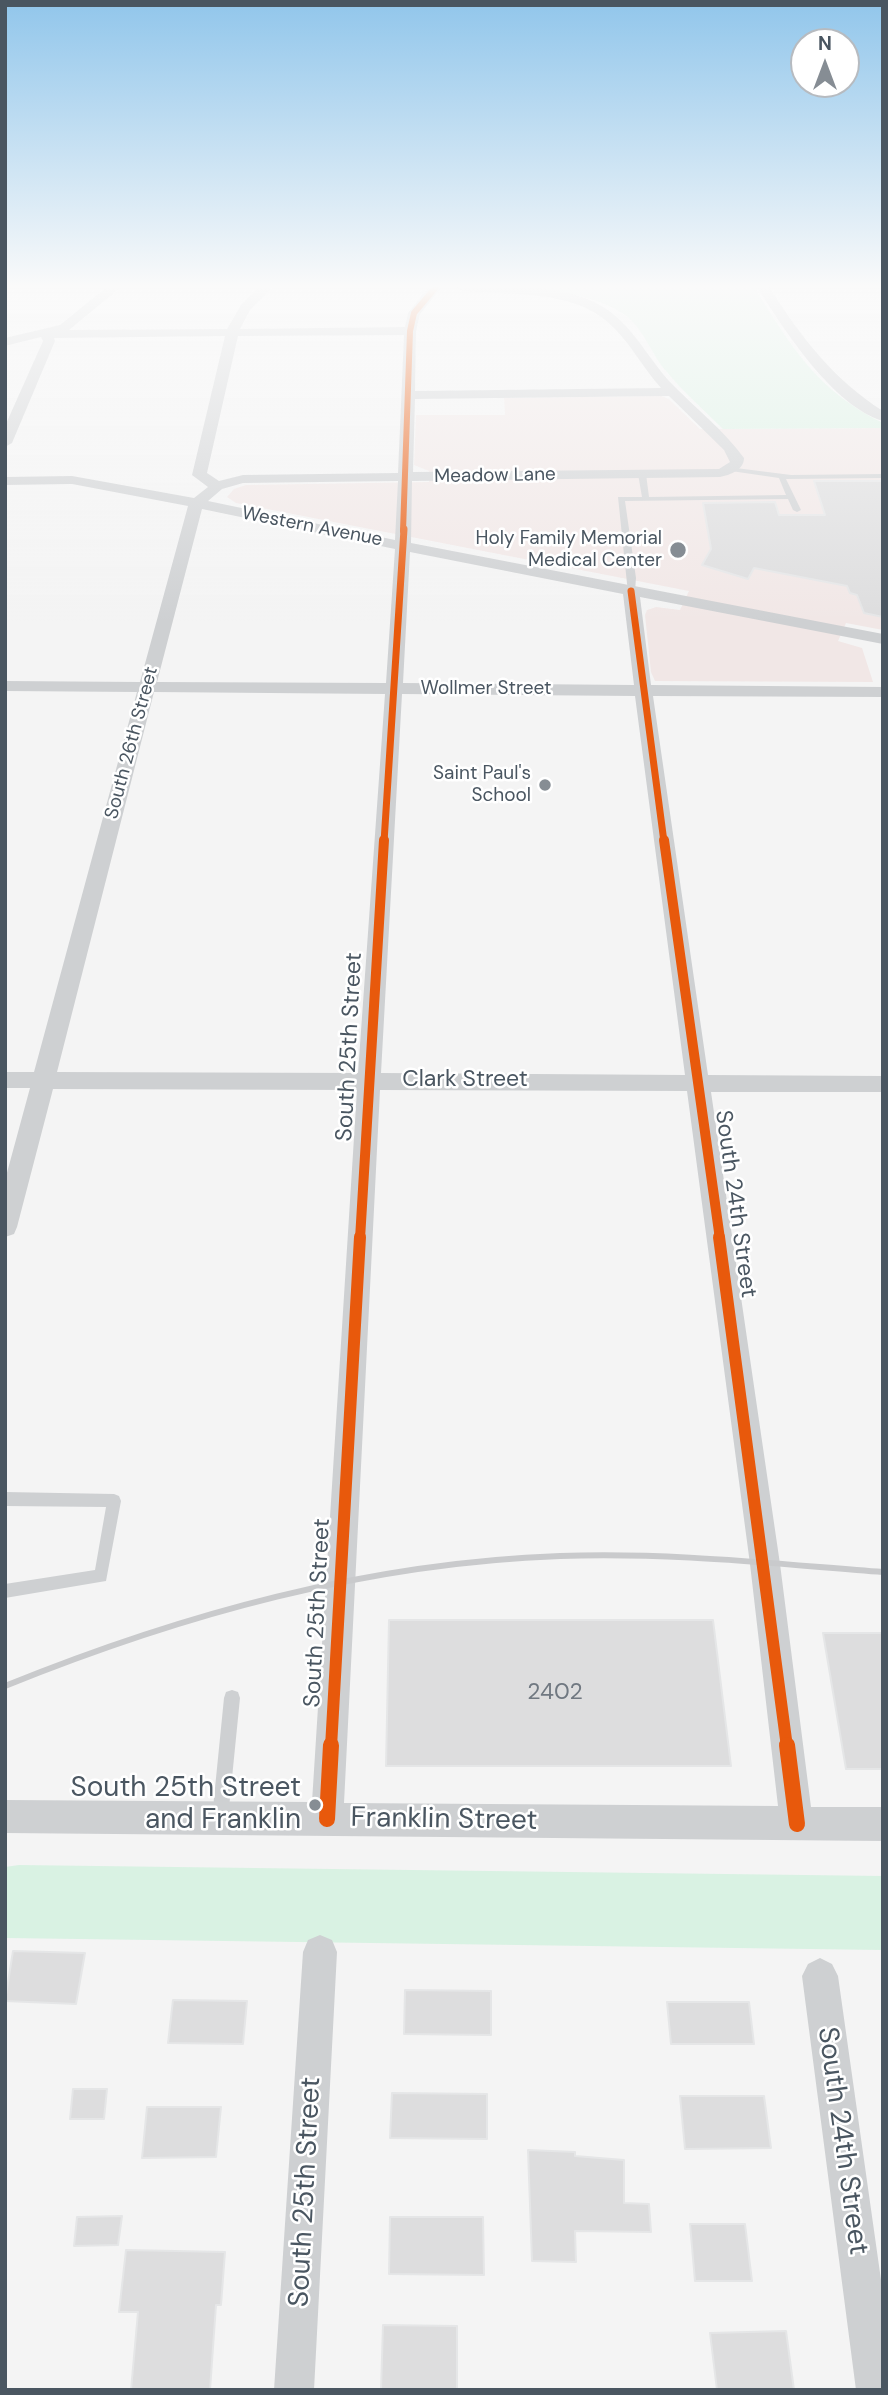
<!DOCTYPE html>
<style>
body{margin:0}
#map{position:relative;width:888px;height:2395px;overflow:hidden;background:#f4f4f4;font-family:"DM Sans",sans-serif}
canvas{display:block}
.frame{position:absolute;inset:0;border:7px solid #4a5661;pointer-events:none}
.north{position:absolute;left:790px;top:28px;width:70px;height:70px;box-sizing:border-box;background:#fff;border:2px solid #b7bbc0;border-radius:50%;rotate:0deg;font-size:19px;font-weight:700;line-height:28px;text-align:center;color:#4a5661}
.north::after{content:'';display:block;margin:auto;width:24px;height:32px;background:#868d94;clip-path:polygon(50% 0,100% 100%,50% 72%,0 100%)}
</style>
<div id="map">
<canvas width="888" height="2395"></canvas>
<div class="frame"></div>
<div class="north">N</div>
</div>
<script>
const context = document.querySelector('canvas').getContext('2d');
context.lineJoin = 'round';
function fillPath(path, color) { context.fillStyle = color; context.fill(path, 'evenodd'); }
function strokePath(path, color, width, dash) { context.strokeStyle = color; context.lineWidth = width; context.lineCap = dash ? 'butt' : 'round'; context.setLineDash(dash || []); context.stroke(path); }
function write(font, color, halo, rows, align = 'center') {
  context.font = font + ' "DM Sans",sans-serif'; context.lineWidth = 5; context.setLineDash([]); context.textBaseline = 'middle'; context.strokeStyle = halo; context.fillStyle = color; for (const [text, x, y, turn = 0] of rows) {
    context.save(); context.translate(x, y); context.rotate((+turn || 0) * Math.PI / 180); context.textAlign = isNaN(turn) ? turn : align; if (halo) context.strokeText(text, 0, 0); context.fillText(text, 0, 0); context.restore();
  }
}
const medical = new Path2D(`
 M662 396 670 400 700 429 883 428V630L846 623 838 641 862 648 873 682 655 681 651 672 645 615 647 610 656 607 680 610 689 591 236 503 227 497 234 489 246 485 429 482V471L414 465 416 415H505L504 398Z`);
const green = new Path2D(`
 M505 287H754C792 347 816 390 883 423V428L723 429C704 410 683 392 666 371 651 354 644 329 625 315 590 291 546 291 505 287Z
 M19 1865 883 1876V1950L5 1938V1867Z`);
const building = new Path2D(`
 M814 481H883V617L864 613 857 595 850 593 847 586 754 568 748 579 702 565 711 549 703 503 775 502 779 515H825Z
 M389 1620H713L731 1766H386Z
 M823 1633H883V1769H846Z
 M13 1951 85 1953 76 2004 5 2001Z
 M405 1990 491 1991V2035L404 2034Z
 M173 2000 247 2001 243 2044 168 2043Z
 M667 2002H749L754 2044H671Z
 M73 2089H107L104 2119H70Z
 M392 2093 487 2094V2139L390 2138Z
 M680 2096H764L771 2148 685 2149Z
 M147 2107H221L216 2157 142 2158Z
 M528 2150 575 2152V2156L624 2160V2203L649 2204 651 2232 575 2231 576 2262 532 2261Z
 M122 2216 118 2245 74 2246 77 2217Z
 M390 2217H483L484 2275 389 2274Z
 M690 2224H745L752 2281H695Z
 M126 2250 225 2252 221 2305H216L210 2390H131L138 2312H119Z
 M383 2325 457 2326V2390H381Z
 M786 2331 794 2390H717L710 2333Z`);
const service = new Path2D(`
 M728 467 791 475 883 474V478L786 479 801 510 797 512 793 510 788 499 625 501 636 578 635 591 628 593 618 497H642L638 474 642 472 646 474 649 497 786 495 779 478 731 471H728Z
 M5 1492 114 1494 119 1496 121 1501 106 1581 5 1598V1584L95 1570 106 1507 5 1506Z
 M232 1690 238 1692 240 1698 228 1818 226 1824 220 1826 214 1824 212 1818 224 1698 226 1692Z`);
const minor = new Path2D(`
 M107 287H121L69 330 227 329 241 305 259 287H273L250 310 240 329 405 327 408 313 429 287H442L420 314 416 331 415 391 661 388C644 369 632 346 614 328 576 288 513 296 463 291L457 287C511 287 581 280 622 322 640 340 652 362 669 381 694 407 723 429 744 458 744 470 730 475 720 477L412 481 411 543 883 634V644L640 597 651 685 883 687V697L653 696 708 1075 883 1076V1092H711L780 1564 811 1807H883V1841L5 1833V1800L312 1802 357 1090 53 1089 17 1227 14 1234 5 1237V1180L30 1088H5V1072H34L137 692 5 691V681L140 682 188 506 72 484 5 485V477L72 476 194 498 208 487 192 475 225 336 54 338 55 341 12 443 5 447V426L43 341 41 337 5 346V338L60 325ZM404 335 398 473 243 475 219 481 207 473 238 336ZM669 396 724 450 730 462 719 469 413 472 415 399ZM398 481 395 540 208 501 222 489 243 483ZM202 509 395 549 386 683 157 682ZM410 552 623 594 634 685 403 683ZM154 692 385 694 358 1073 57 1072ZM402 694 635 696 685 1075 381 1073ZM380 1090 687 1091 750 1564 778 1806 344 1803Z
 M757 287H769C801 337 833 379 883 411V421C833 406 784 330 757 287Z
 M320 1935 332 1940 337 1952 314 2390H274L303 1952 308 1940Z
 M820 1958 832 1964 838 1976 883 2294V2390H856L802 1976 808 1964Z`);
const rail = new Path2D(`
 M5 1686C183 1614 367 1563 560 1556 668 1552 776 1564 883 1572`);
const cyclewayFar4 = new Path2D(`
 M403 531 410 331 414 313 436 287`);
const cyclewayFar3 = new Path2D(`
 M631 591 664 842
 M384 842 404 529`);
const cyclewayFar2 = new Path2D(`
 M664 840 720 1239
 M360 1239 384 840`);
const cyclewayFar1 = new Path2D(`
 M719 1237 787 1747
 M331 1747 360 1237`);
const cycleway = new Path2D(`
 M787 1745 797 1824
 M327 1819 331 1745`);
const markers = [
 [678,550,9,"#868d94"],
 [545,785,7,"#868d94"],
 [315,1805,7,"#868d94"]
];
const farStreetnames = [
 ["Meadow Lane",495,476,-1],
 ["Western Avenue",312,527,11],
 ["Wollmer Street",486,689],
 ["South 26th Street",132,743,-75]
];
const farPoinames = [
 ["Holy Family Memorial",662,539],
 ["Medical Center",662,561],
 ["Saint Paul's",531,774],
 ["School",531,796]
];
const streetNames = [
 ["South 25th Street",350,1047,-87],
 ["Clark Street",465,1080],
 ["South 24th Street",735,1204,82],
 ["South 25th Street",318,1613,-87]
];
const nearNumbernames = [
 ["2402",555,1693]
];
const nearPoinames = [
 ["South 25th Street",301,1789],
 ["and Franklin",301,1821]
];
const nearStreetnames = [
 ["Franklin Street",444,1820,1],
 ["South 24th Street",842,2141,82],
 ["South 25th Street",306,2192,-87]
];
fillPath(medical, '#f1e7e6');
fillPath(green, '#d9f2e3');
fillPath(building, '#ddddde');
strokePath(building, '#e5e6e7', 2);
fillPath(service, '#ced0d2');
fillPath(minor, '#ced0d2');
strokePath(rail, '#c9cacc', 6);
strokePath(cyclewayFar4, '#e8590c', 6);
strokePath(cyclewayFar3, '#e8590c', 7);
strokePath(cyclewayFar2, '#e8590c', 10);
strokePath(cyclewayFar1, '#e8590c', 12);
strokePath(cycleway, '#e8590c', 16);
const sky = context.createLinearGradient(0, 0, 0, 623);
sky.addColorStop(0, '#91c6eb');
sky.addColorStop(0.46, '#fafafa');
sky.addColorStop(1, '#fafafa00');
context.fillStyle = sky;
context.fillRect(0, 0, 888, 623);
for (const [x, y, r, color] of markers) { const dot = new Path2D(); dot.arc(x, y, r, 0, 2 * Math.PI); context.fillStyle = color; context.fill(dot); strokePath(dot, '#fff', 2.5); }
write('19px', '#4a5661', '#fff', farStreetnames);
write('19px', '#4a5661', '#fff', farPoinames, 'right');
write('23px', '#4a5661', '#fff', streetNames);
write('23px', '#707881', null, nearNumbernames);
write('28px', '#4a5661', '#fff', nearPoinames, 'right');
write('28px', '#4a5661', '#fff', nearStreetnames);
</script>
